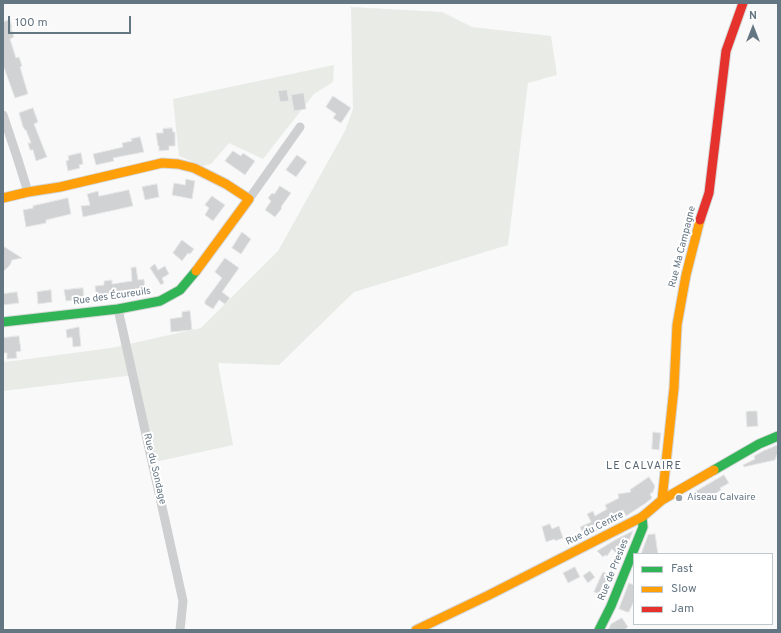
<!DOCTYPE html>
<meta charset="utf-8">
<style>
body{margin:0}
#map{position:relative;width:781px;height:633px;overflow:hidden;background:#f9f9f9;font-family:Overpass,sans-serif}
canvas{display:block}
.frame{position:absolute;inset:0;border:4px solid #657683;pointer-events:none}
.legend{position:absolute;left:633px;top:553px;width:140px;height:72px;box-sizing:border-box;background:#fff;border:1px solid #c1c8cd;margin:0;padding:5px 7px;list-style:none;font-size:12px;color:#657683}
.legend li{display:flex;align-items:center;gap:8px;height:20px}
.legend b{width:20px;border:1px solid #c1c8cd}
.north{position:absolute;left:733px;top:8px;width:40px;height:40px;-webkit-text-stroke:3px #fff;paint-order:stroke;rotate:0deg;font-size:11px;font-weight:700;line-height:16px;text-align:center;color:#657683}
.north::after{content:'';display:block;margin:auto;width:14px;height:18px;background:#657683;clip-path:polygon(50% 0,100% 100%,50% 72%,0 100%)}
.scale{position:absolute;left:8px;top:16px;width:123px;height:18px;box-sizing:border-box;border:2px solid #657683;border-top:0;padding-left:5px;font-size:12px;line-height:14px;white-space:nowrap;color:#657683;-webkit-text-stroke:3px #fff;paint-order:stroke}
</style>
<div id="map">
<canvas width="781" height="633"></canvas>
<div class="frame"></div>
<ul class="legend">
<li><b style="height:5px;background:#30b455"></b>Fast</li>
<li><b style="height:5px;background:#ff9f0a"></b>Slow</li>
<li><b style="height:5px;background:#e5322d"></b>Jam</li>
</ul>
<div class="north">N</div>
<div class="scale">100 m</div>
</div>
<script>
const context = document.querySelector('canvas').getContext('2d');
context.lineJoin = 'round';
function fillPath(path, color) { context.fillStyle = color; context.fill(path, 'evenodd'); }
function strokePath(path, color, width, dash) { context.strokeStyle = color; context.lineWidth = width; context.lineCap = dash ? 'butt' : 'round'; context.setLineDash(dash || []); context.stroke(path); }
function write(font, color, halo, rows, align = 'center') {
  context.font = font + ' Overpass,sans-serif'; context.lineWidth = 4; context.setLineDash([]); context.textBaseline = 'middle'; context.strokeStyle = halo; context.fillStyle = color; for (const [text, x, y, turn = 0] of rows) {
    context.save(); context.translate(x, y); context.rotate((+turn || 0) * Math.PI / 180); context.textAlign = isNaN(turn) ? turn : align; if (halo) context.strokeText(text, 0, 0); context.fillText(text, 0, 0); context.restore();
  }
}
const green = new Path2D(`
 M351 7 442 12 472 27 551 36 557 75 528 83 508 245 354 292 279 365 218 363 233 445 155 462 135 375 3 391V362L13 361 111 348 201 328 278 251 345 131 353 109Z
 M334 65 333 82 314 94 263 159 229 143 211 164 203 166 179 156 173 99Z`);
const building = new Path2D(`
 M10 20 12 27 11 28 14 37 10 39 16 58 19 57 22 66 20 67 28 94 15 98 3 65V22Z
 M287 90 289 101 280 102 278 91Z
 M304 93 306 109 294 111 291 95Z
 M333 96 351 108 341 123 333 118 336 114 326 107Z
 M33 108 38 122 34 124 47 157 36 161 33 150H30L28 143H31L26 130H25L23 127 19 113Z
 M172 128 173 132H175V146H169V150L159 151V146H158L156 133H163V129Z
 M140 137 144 152 113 158 114 161 96 165 93 154 123 147 122 143 132 141 131 139Z
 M233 151 241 156 243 153 255 161 245 175 225 161Z
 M81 153 83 164 79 165 80 168 68 171 66 161 69 160 68 156Z
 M297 155 307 162 296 177 286 170Z
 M186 179 195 181 192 199 172 195 174 183 185 185Z
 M157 184 159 197 145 200 142 187Z
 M280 186 291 193 281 207 282 208 275 217 265 210 271 201 268 198 272 193 274 194Z
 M129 190 133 206 83 217 81 206 90 205 87 194 98 191 99 196Z
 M212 196 225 205 213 221 205 215 209 208 205 205Z
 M68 198 71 214 46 220V223L26 227 23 210 33 208V206Z
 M242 232 251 239 241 254 232 248Z
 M182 240 194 249 190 254 188 253 182 261 173 253Z
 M3 246 22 258 12 260 10 265 3 272Z
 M225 258 239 268 222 292 230 298 225 304 219 300 213 309 205 304V301L222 278 215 272Z
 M155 264 158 270 165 266 169 274 162 278 164 283 161 285 150 268Z
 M136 267 138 280 144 279 145 291 96 297 95 286 104 285V281L112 280V284L132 281 131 268Z
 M83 288 84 299 66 301 64 290Z
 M51 290 52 302 38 304 37 292Z
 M17 292 19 303 3 305V294Z
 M190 311 192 330 171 332 170 319 182 317V312Z
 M79 327 81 346 73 347 72 337 67 338 66 330Z
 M19 336 21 351 16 352 17 358 7 359V353H3V338Z
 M750 411H757L758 426 747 427 746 412Z
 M653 432 661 433 659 450 652 449Z
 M778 445V452L775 460 744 467 743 465 755 459 754 456 763 451Z
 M724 475 729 483 720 488 721 490 705 500 703 498 699 500 695 492Z
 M649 477 655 486 653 492 650 494 652 498 646 503 626 516 623 510 611 516 614 522 585 537 580 527 591 522 587 514 593 511 595 516 607 509 605 505 619 498 618 494 631 492 630 490Z
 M550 524 552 529 559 526 563 538 555 541V539L546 542 542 527Z
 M633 531 626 548 625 547 617 554 612 549 607 556 605 555 603 557 597 551 615 540Z
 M655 534 658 554H641L648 535Z
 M575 567 580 577 568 583 563 573Z
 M590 571 595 577 588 583 583 576Z
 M603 572 612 576 604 596 594 592Z
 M629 583 634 585V601L629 612H627L619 609Z
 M622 618 628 627 624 630H608L611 624Z`);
const street = new Path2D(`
 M3 115 18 160 28 192
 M249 199 300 127
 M118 309 183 601 180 630`);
const fast = new Path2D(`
 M3 322 118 309 160 301 180 290 196 271
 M714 470 759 444 778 436
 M599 630 611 606 643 527 642 517`);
const slow = new Path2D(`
 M3 198 28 192 60 187 162 163 178 164 194 168 226 184 249 199 196 271
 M662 500 674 388 677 325 686 275 700 220
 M416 630 489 595 642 517 662 500 714 470`);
const jam = new Path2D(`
 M700 220 709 193 726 51 743 3`);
const markers = [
 [679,498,4,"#99a4ac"]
];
const streetNames = [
 ["Rue Ma Campagne",683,247,-76],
 ["Rue des Écureuils",112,297,-8],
 ["Rue du Sondage",154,469,77],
 ["Rue du Centre",595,529,-27],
 ["Rue de Presles",614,570,-68]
];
const poiNames = [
 ["Aiseau Calvaire",687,498]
];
const neighbourhoodNames = [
 ["LE CALVAIRE",644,467]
];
fillPath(green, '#e8ebe6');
fillPath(building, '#d0d2d3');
strokePath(building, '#e8e8e8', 1);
strokePath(fast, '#d5d6d7', 11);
strokePath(slow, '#d5d6d7', 11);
strokePath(jam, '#d5d6d7', 11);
strokePath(street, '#cecfd0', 9);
strokePath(fast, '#30b455', 9);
strokePath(slow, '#ff9f0a', 9);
strokePath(jam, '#e5322d', 9);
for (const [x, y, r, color] of markers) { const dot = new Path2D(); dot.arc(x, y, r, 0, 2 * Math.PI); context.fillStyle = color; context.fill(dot); strokePath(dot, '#fff', 1.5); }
write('10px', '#657683', '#fff', streetNames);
write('10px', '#657683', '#fff', poiNames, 'left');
context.letterSpacing = '1px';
write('11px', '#57646e', '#fff', neighbourhoodNames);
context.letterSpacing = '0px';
</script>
